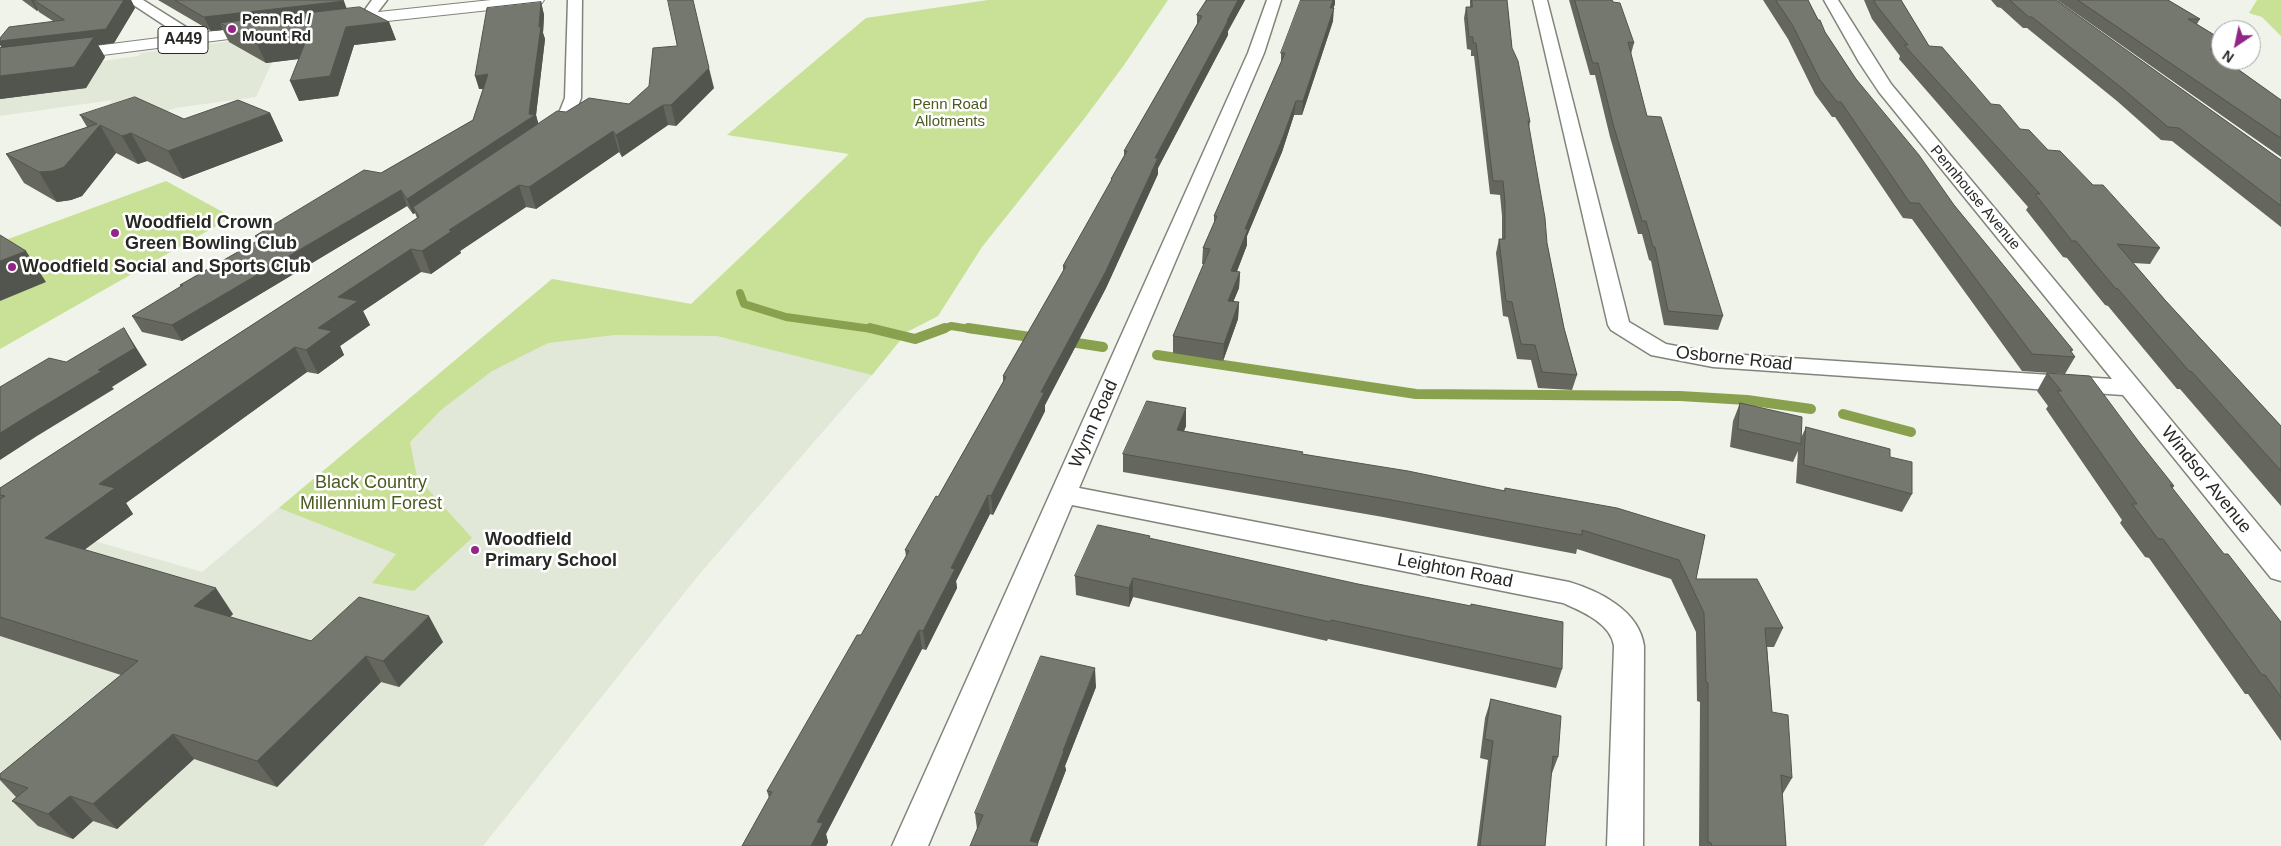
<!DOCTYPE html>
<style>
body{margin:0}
#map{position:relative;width:2281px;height:846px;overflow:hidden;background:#eff3e9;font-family:Arial,sans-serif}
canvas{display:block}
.north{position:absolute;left:2211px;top:20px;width:50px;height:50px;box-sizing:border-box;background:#fff;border:1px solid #a9a9a7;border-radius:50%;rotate:214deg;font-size:14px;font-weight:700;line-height:20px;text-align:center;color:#272824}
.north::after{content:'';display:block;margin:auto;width:18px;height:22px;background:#932587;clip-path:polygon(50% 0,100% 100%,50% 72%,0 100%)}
</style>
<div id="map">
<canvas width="2281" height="846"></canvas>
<div class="north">N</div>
</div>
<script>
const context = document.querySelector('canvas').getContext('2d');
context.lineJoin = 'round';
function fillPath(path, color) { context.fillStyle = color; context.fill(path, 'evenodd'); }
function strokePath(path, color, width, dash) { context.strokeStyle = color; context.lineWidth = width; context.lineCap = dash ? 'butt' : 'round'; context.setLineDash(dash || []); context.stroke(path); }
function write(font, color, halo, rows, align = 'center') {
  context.font = font + ' Arial,sans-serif'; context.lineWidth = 5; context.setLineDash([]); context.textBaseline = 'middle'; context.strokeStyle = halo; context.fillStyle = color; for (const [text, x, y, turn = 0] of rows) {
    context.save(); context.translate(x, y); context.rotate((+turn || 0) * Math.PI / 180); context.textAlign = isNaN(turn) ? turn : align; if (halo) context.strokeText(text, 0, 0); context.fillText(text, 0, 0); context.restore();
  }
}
const built = new Path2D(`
 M285 34 256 97 175 108 88 139 112 100 0 116V76L138 56 141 53Z
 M552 279 691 304 706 291 907 332 872 375 697 577 483 846H0V526L49 528 202 572Z`);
const green = new Path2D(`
 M988 0H1168L1124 65 1084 119 982 247 938 316 907 332 872 375 717 336 615 335 548 343 492 371 441 410 410 442 417 477 472 538 414 591 372 583 396 554 279 508 552 279 691 304 849 154 727 135 866 18Z
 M2257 0H2281V36L2262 17 2249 13Z
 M166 181 232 217 0 349V242Z`);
const streamFar1 = new Path2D(`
 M740 293 744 304 786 317 879 330
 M941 330 951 326 977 330`);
const stream = new Path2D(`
 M870 328 915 339 945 328
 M968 328 1037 338
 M1064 341 1103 347
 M1157 355 1416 394 1680 396 1747 400 1811 409
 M1843 414 1911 432`);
const street = new Path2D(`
 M126 0H143L186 27C191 32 194 37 189 43H179L176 33Z
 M372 0H387L371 21H361L359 18Z
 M568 0H582L581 98 571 124 555 137H543L540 133 557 118 565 98Z
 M1267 0H1281L1264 53 1079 488 1569 582C1599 591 1639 610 1644 646L1643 846H1607L1614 646C1611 623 1581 611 1563 603L1072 505 928 846H892L1248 53Z
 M1533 0H1547L1629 322 1666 344 1713 353 2112 379 1879 92 1859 62 1824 0H1838L1891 84 2281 552V581L2271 578 2123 395 1713 367 1651 355 1611 330 1608 325Z`);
const highway = new Path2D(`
 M491 0H544L542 3 536 5 341 26 335 24 333 21 335 18 341 16Z
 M262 25 268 26 270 30 268 34 0 68V58Z`);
const wall = new Path2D(`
 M22 0H131L135 8 114 43 98 45 105 57 86 88 0 99V48L53 21 39 12 38 10 37 11Z
 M158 0H341L346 8 389 22 396 40 354 45 338 96 299 101 298 59 266 63 229 42 223 30 211 31Z
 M1206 0H1245L1228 31V35L1158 168V174L1106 288 1045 405V411L993 515 990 514 956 581 957 588 926 650 922 649 826 834 828 842 826 846H742L769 798 767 791 861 635 906 556 905 550 938 497 1003 382V376L1063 271V266L1111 182V179L1124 156V151L1197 24V15Z
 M1470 0H1507L1512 48 1530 122 1529 128 1547 243 1564 328 1577 375 1572 390 1538 388 1531 360 1517 359 1508 317 1503 316 1496 253 1499 239H1502V216L1500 195 1490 194 1474 56H1471V50L1467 49 1464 18 1466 7H1470Z
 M1569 0H1612L1634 43 1631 54 1647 116 1723 316 1718 330 1664 325 1651 261 1649 260 1642 234H1638L1610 137 1595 75H1590Z
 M1763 0H1808L1825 32 1856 79 1954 205 2073 350 2071 352 2075 357 2065 374 2022 371 1912 219 1903 218 1835 117H1832L1815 94 1788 39Z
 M1864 0H1901L1929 46 1991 104 2020 129 2093 185 2160 248 2150 264 2133 263 2165 300 2281 426V506L2180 389H2177L2108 306 2105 305 2067 258 2063 257 2026 210 2028 207 1899 59 1900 56 1872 19Z
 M1991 0H2056L2281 160V227L2172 141 2161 140 2117 101 2027 28H2023L2001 8 1997 7Z
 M2057 0H2168L2200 19 2197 24 2221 39V60H2234L2233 62H2228L2281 100V157Z
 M541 2 544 15 543 33 545 39 536 115 538 124 566 112 629 104 714 88 676 126 668 125 622 157 619 152 536 209 526 207 460 251 461 253 431 274 421 272 363 311 370 325 340 346 344 355 318 374 307 372 126 503 133 514 84 550 233 614 230 617 311 641 443 642 399 687 381 682 277 787 194 759 117 829 93 821 73 839 38 826 12 801 16 797 0 780V774L121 675 0 636V488L417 218 415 213 413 214 407 206 182 341 142 332 132 316 181 287 180 285 258 241 255 236 381 173 473 120 483 89H479Z
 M1335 4 1333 8V21L1302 115H1294L1282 152 1247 236V245L1237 271 1240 272 1239 288 1233 302H1239L1238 319 1223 361 1173 353V336L1204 264H1202L1203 248 1214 223V216L1281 62V53Z
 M270 113 283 141 183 179 147 161 138 164 116 153 82 196 71 200 57 202 24 183 6 154 87 127 80 115 184 119Z
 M2047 373 2139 442 2174 486 2172 489 2224 554 2281 622V741L2248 694H2245L2149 558 2145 557 2120 523 2122 520 2046 409 2048 406 2037 391Z
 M1740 403 1801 438 1806 427 1890 457 1912 494 1902 512 1796 483 1798 451 1793 462 1730 447 1733 421Z
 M1186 408V426L1184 431 1303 454 1504 491 1505 488 1705 535 1696 579 1783 628 1774 647H1767L1772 712 1792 778 1782 795 1786 846H1699L1700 702 1697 701 1696 632 1671 579 1577 549 1576 554 1383 517 1123 472V454Z
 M1150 539 1562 669 1556 688 1328 639 1327 641 1133 597 1129 607 1076 595 1075 576Z
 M1096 687 1065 766 1066 770 1038 843 977 829 975 813Z
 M1491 699 1558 757 1551 776 1545 846H1477L1488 760 1480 758 1485 718Z`);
const shadedWall = new Path2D(`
 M31 0H33L38 10 37 11Z
 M124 0H131L135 8 114 43 98 45 105 57 86 88 0 99V76L6 55 0 45V41Z
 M1238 0H1245L1228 31V35L1158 168V174L1106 288 1045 405V411L993 515 991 496 1041 392 1155 158Z
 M1333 0H1335V4L1329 20 1330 8Z
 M344 1 349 15 220 23 223 30 211 31 204 17Z
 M541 2 544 15 543 33 545 39 536 115 540 129 413 207 415 213 413 214 407 199 529 114 539 27Z
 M1334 8 1333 21 1302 115 1303 101Z
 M389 22 396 40 354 45 338 96 299 101 290 81 346 27Z
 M307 38 315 57 266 63 257 44Z
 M709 68 714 88 676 126 671 105Z
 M488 74 493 88 479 89 475 76Z
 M1296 101 1294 115 1282 152 1247 236V245L1231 287V271L1245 229Z
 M663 105 668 125 622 157 616 135Z
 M270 113 283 141 183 179 168 151Z
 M100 125 116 153 82 196 71 200 57 202 39 172Z
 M613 131 619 152 536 209 529 187Z
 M131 133 147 161 138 164 122 136Z
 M519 185 526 207 460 251 461 253 431 274 422 251 449 230Z
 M401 190 407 206 182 341 172 325Z
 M411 249 421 272 363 311 370 325 340 346 344 355 318 374 306 350 338 297Z
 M26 251 46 282 0 301V261Z
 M1240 272 1239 288 1227 317 1228 301Z
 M1239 302 1238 319 1223 361 1224 344Z
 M124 328 147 365 112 387 114 389 37 436 0 460V433L98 370Z
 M295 347 307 372 126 503 133 514 65 564 45 538 99 484Z
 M1186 408V426L1177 448V430Z
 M988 495 990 514 956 581 957 588 926 650 923 631 951 568Z
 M1133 578V597L1129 607V588Z
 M216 588 233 614 213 632 194 606Z
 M429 616 443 642 399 687 383 661Z
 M919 630 922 649 826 834 828 842 826 846H811L817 822Z
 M366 656 381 682 277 787 257 761Z
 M1095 668 1096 687 1065 766 1066 770 1037 846 1030 841 1063 751Z
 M173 734 194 759 117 829 93 804Z
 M70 796 93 821 73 839 48 814Z`);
const building = new Path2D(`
 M34 0H124L106 29 0 41V38L9 27 64 20Z
 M175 0H341L344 1 204 17Z
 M668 0H693L709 68 671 105H663L616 135 613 131 529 187 519 185 449 230 452 231 422 251 411 249 338 297 358 301 318 328 332 331 306 350 295 347 99 484 115 488 45 538 216 588 194 606 311 641 359 597 429 616 383 661 366 656 257 761 173 734 93 804 70 796 48 814 12 801 28 788 0 778V774L138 661 0 617V499L5 496 0 495V488L419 217 413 207 557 111 566 112 589 98 629 104 649 86 653 48 677 46Z
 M1207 0H1238L1227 21H1228L1155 158H1158L1106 271 1041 392 1044 393 991 496 988 495 951 568 955 569 923 631 919 630 817 822 823 823 811 846H742L772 792 767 791 857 635H861L909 551 905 550 936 496 938 497 1006 377 1003 376 1066 266H1063L1112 179H1111L1127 151H1124L1202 16 1197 15Z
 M1301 0H1333L1330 8H1334L1303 101H1296L1283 137 1245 229H1248L1231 271 1240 272 1228 301 1239 302 1224 344 1173 336 1210 249 1203 248 1217 216H1214L1285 53H1281Z
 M1472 0H1507L1512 48 1518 61 1530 122 1528 121 1545 218 1547 243 1564 328 1577 375 1542 372 1535 345 1521 344 1512 302 1506 301 1499 239H1505V202L1503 181H1493L1476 43H1473V37H1469L1466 7H1472Z
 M1575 0H1612L1613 2 1620 3 1634 43 1628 42 1647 116 1661 117 1723 316 1668 311 1655 247H1653L1646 221H1642L1613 124 1598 63H1593Z
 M1776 0H1808L1818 20H1820L1825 32 1856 79 1919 155 1954 205 2073 350H2070L2075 357 2032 354 1919 203H1910L1841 102H1837L1820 80 1793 26Z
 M1874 0H1901L1929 46 1942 47 1991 104 2000 105 2020 129 2029 130 2048 150 2060 151 2093 185H2103L2160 248 2117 244 2165 300 2281 426V471L2192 372 2189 371 2118 289 2115 288 2076 241H2072L2035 194H2040L1904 45H1908L1877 6Z
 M2010 0H2056L2281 160V206L2179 128 2168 127 2123 89 2032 17H2029Z
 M2078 0H2168L2200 19H2188L2221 39V50L2210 49 2221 57V60H2225L2281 100V138Z
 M541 2 539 27 541 26 529 114 535 115 407 199 401 190 172 325 132 316 183 285H180L264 237 255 236 364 170 381 173 473 120 488 74 475 76 487 8Z
 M360 7 389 22 346 27 330 76 290 81 307 38 257 44 220 23Z
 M94 37 74 67 0 76V48Z
 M135 97 184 119 238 100 270 113 168 151 131 133 122 136 100 125 64 167 53 171 39 172 6 154 97 124 80 115Z
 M0 235 26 251 0 261Z
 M124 328 135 348 98 370 102 371 24 418 0 433V387L49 358 66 362Z
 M2047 373 2090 376 2139 442 2174 486 2170 485 2224 554H2228L2281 622V697L2265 675H2262L2163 539H2158L2132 504H2137L2057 391H2061Z
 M1147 401 1186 408 1177 430 1303 452 1302 454 1408 471 1505 491V488L1617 508 1705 535 1696 579H1757L1783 628H1765L1772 712 1788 715 1792 778 1781 775 1786 846H1712L1711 843 1708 842V683L1706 682 1704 613 1679 560 1582 530V535L1386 499 1123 454Z
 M1740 403 1802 417 1801 444 1738 429Z
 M1806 427 1890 449V457L1912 462V494L1804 465Z
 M1098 525 1150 536 1149 538 1358 584 1471 606V604L1563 622 1562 669 1331 620 1330 622 1133 578 1129 588 1075 576Z
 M1041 656 1095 668 1063 751H1064L1030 841 1038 843 1037 846H970L983 815 975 813Z
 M1491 699 1561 716 1558 757 1553 756 1545 846H1480L1493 741 1485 739Z`);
const markers = [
 [232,29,5,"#932587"],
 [115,233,5,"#932587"],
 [12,267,5,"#932587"],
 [475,550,5,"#932587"]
];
const farPoinames = [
 ["Penn Rd /",242,20],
 ["Mount Rd",242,37]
];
const farParknames = [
 ["Penn Road",950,105],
 ["Allotments",950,122]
];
const farStreetnames = [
 ["Pennhouse Avenue",1975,198,50]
];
const shields = [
 [183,40,50]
];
const shieldNames = [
 ["A449",183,40]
];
const poiNames = [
 ["Woodfield Crown",125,223],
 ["Green Bowling Club",125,244],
 ["Woodfield Social and Sports Club",22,267],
 ["Woodfield",485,540],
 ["Primary School",485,561]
];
const streetNames = [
 ["Osborne Road",1734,359,6],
 ["Wynn Road",1094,424,-66],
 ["Windsor Avenue",2206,480,51],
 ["Leighton Road",1455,571,11]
];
const parkNames = [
 ["Black Country",371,483],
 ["Millennium Forest",371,504]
];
fillPath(built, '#e2e8d7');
fillPath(green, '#c9e196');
strokePath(streamFar1, '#89a14e', 8);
strokePath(stream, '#89a14e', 10);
strokePath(street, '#81847b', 3);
strokePath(highway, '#81847b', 2);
fillPath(street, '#fff');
fillPath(highway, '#fff');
fillPath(wall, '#65675f');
fillPath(shadedWall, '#52544e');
fillPath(building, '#75786f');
strokePath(building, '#52544e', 1);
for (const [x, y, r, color] of markers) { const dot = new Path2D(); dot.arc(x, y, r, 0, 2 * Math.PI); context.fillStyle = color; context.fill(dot); strokePath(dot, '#fff', 2); }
write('bold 15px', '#272824', '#fff', farPoinames, 'left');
write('15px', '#4b5b20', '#fff', farParknames);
write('15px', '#272824', '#fff', farStreetnames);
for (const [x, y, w] of shields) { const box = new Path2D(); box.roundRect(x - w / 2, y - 13.5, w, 27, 4); context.fillStyle = '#fff'; context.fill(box); strokePath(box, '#272824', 1); }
write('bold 16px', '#272824', null, shieldNames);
write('bold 18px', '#272824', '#fff', poiNames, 'left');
write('18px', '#272824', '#fff', streetNames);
write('18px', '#4b5b20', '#fff', parkNames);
</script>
